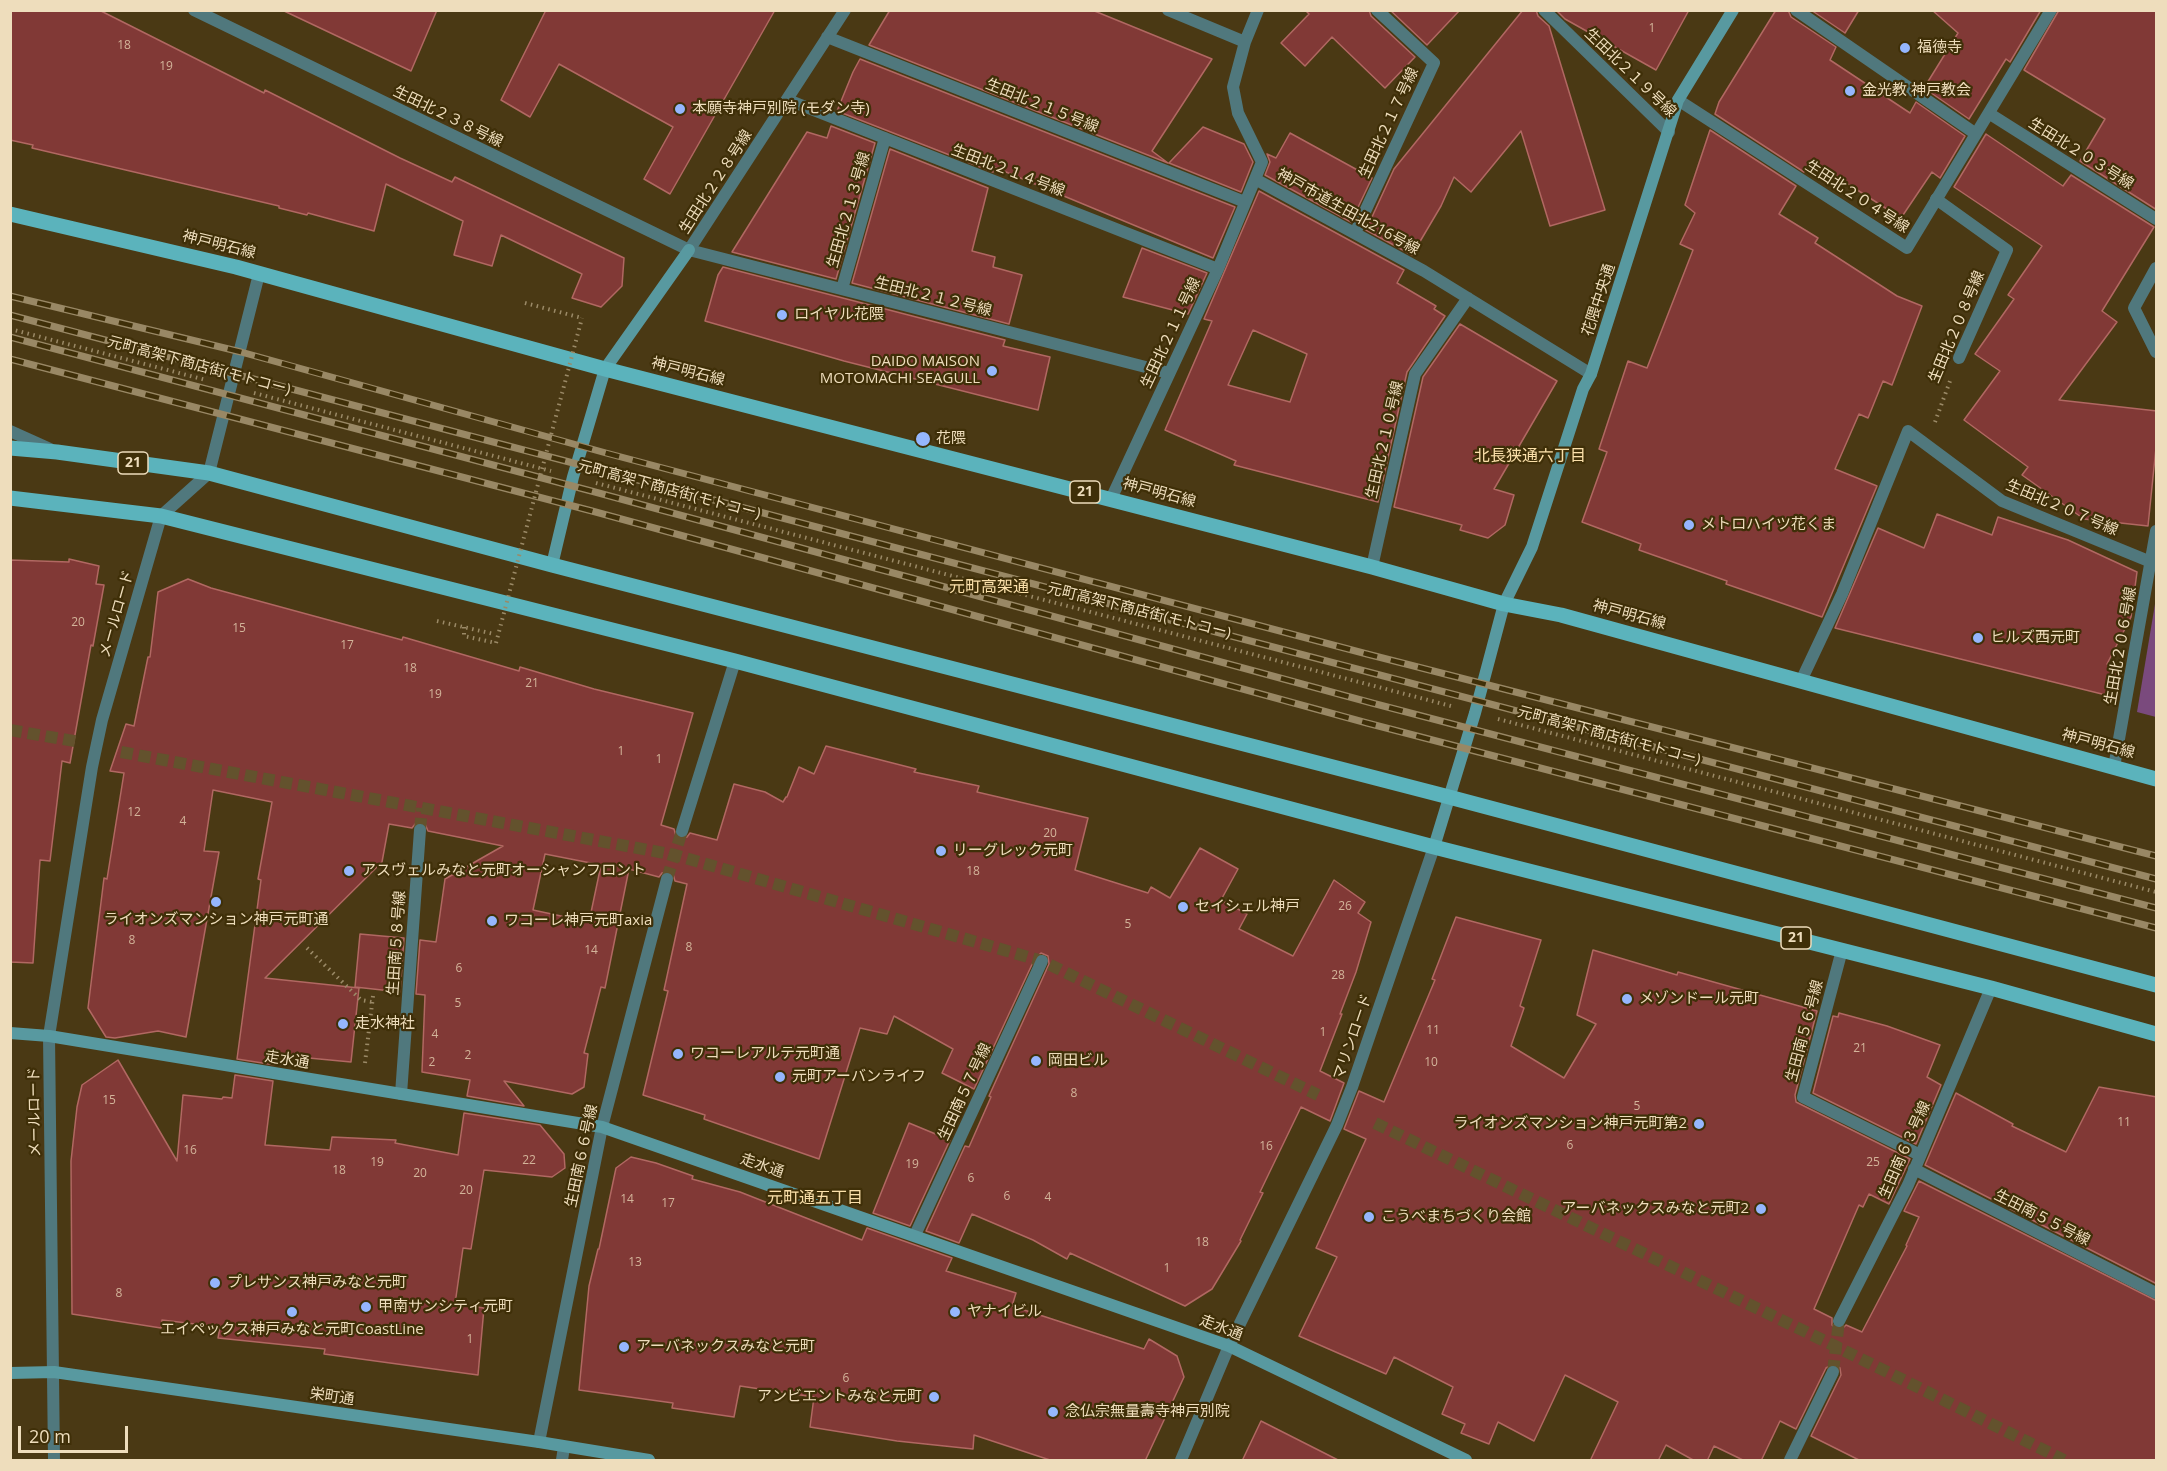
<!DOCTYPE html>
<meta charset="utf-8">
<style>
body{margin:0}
#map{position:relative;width:2167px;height:1471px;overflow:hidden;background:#4a3914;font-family:"Open Sans",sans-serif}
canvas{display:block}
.frame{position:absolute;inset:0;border:12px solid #eeddbc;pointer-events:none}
.scale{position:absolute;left:18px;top:1426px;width:110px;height:27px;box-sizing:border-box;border:3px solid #eeddbc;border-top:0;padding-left:8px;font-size:18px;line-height:21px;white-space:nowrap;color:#eeddbc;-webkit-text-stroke:4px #3f2f08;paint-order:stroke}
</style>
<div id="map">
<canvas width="2167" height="1471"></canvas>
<div class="frame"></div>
<div class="scale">20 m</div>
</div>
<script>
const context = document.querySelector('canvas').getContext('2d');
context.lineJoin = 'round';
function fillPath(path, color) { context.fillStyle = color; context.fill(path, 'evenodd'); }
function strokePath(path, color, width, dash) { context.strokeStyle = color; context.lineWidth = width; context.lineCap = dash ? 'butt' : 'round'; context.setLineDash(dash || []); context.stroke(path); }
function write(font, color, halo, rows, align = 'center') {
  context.font = font + ' "Open Sans","Noto Sans JP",sans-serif'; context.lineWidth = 4.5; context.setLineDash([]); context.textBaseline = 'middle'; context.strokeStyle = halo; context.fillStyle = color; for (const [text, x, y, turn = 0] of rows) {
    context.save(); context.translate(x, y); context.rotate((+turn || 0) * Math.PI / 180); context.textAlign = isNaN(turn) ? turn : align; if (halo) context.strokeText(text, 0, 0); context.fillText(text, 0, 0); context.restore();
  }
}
const green = new Path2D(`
 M2156 598V717L2137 712Z`);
const building = new Path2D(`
 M10 10H99L264 93 265 90 400 158 452 182 455 177 624 258 622 286 601 307 572 298 582 274 501 235 492 266 454 255 463 221 386 184 374 231 308 213 307 215 279 208V206L32 148 33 145 10 140Z
 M282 10H437L411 71Z
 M546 10H775L670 194 644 179 673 127 559 64 530 117 501 100Z
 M890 10H1092L1212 59 1152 151 1168 163 869 45Z
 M1305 10H1369L1371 16 1415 57 1385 88 1332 37 1305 66 1281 43 1309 14Z
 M1390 10H1460L1427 45Z
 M1523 10H1536L1538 16 1549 26 1605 210 1550 226 1521 131 1471 192 1454 177 1441 206 1412 255 1366 230 1394 169Z
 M1556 10H1689L1656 70 1565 19Z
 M1776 10H1788L1791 17 1836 47 1830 60 1910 113 1916 102 1965 136 1940 178 1932 172 1901 218 1823 168 1822 170 1809 162 1804 172 1715 114 1719 102Z
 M1811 10H1859L1845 33Z
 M1932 10H2041L2010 62 2006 59 1969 119 1924 88 1958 33Z
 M2059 10 2157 11V210L2080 161 2105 119 2024 70Z
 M860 59 1235 207 1213 258 994 167 993 172 837 111 853 72Z
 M831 126 875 143 836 279 732 252 807 132 827 138Z
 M1203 127 1244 144 1253 162 1241 192 1169 163Z
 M1710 130 1796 186 1779 214 1818 238 1815 243 1897 296 1922 306 1892 385 1883 381 1868 418 1859 414 1835 469 1877 486 1822 617 1726 584 1727 581 1639 550 1641 544 1582 522 1607 452 1599 449 1628 361 1647 368 1693 250 1680 244 1695 213 1685 205Z
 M1290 133 1372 178 1351 222 1265 175 1270 162 1267 154 1276 158Z
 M1986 134 2063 186 2071 175 2154 227 2102 311 2117 322 2059 400 2157 411V438L2148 526 2084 519 2022 475 2028 467 1964 420 2000 371 1975 354 2014 299 2008 295 2042 246 1954 187Z
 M890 149 988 188 972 251 995 257 993 267 1022 275 1009 324 852 283Z
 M1259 191 1404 270 1397 283 1436 306 1434 309 1445 316 1407 372 1378 502 1234 465 1236 461 1165 430 1212 321 1204 319ZM1253 330 1307 354 1290 402 1228 385Z
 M1142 248 1207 273 1188 314 1123 297Z
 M723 267 1005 340 1003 346 1050 357 1038 410 844 361 705 321 718 275Z
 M1460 324 1557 381 1494 489 1514 495 1505 525 1488 538 1460 530 1462 525 1394 507 1423 377Z
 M1937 514 1992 535 1998 517 2068 540 2137 572 2131 617 2107 664 2122 667 2114 697 1835 628 1878 528 1924 548Z
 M69 559 99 566 96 584 104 585 93 646 91 645 70 763 62 761 50 861 40 860 33 963 10 962V560L69 562Z
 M188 579 211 588 402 640 403 637 519 671 520 667 594 689 693 713 661 825 674 829 676 836 680 839 687 837 690 833 717 840 734 784 765 792 783 802 786 797H787L799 767 814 774 826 746 916 769 914 772 979 786 977 792 1088 818 1075 870 1148 893 1151 887 1170 898 1200 848 1238 869 1221 900 1247 914 1239 929 1293 956 1334 880 1365 902 1358 913 1371 922 1356 972 1340 1014H1342L1320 1071 1344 1083 1330 1121 1301 1107 1260 1192 1263 1193 1240 1240 1241 1241 1212 1289 1185 1306 1070 1253 1067 1259 1033 1240 972 1214 959 1243 926 1231 965 1146 969 1147 991 1097 989 1096 1049 964 1048 956 1041 953 1035 958 974 1089 942 1073 953 1049 894 1016 887 1034 860 1028 819 1159 704 1119 705 1115 643 1095 668 991 664 990 687 884 675 881 673 874 669 871 662 873 659 877 629 869 605 988 601 987 584 1053 588 1054 584 1087 572 1094 504 1081 524 1106 467 1096 470 1080 422 1072 425 995 416 994 420 940 436 942 445 879 503 846 428 831 425 824 420 822 416 823 412 828 389 824 382 862 265 978 359 988 351 1062 277 1055 275 1065 237 1059 261 880 258 879 272 802 213 790 204 851 219 852 186 1037 158 1031 115 1038 106 1037 88 1008 104 878 107 879 124 773 110 771 126 724 134 726 148 657H150L158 592ZM545 854 601 865 589 922 533 910Z
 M1456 917 1541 940 1520 1006 1524 1008 1511 1046 1564 1078 1596 1024 1577 1015 1593 950 1677 975 1678 972 1817 1011 1795 1095 1796 1102 1910 1159 1889 1204 1869 1194 1863 1207 1859 1205 1814 1309 1832 1318V1325L1836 1329 1843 1328 1846 1325 1862 1332 1907 1246 1906 1245 1919 1217 1904 1211 1919 1181 2157 1301V1461H1861L1811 1436 1841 1375 1840 1368 1833 1364 1826 1368 1796 1429 1780 1421 1761 1461H1745L1714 1446 1707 1461H1695L1666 1445 1658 1461H1590L1618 1402 1565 1375 1534 1441 1498 1422 1489 1444 1461 1433 1465 1424 1442 1414 1453 1387 1394 1357 1386 1374 1299 1336 1337 1257 1316 1248 1366 1139 1344 1129 1359 1091 1384 1102 1435 980 1432 979Z
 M360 934 404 938 400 992 355 987Z
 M1839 1013 1887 1026 1940 1045 1927 1077 1941 1085 1916 1144 1813 1093 1833 1016 1838 1017Z
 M118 1060 177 1161 183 1095 222 1099 223 1097 232 1098 235 1075 273 1081 265 1145 330 1150 332 1137 396 1140 395 1143 458 1155 464 1113 540 1125 564 1154 565 1168 552 1177 484 1170 471 1249 463 1248 455 1304 484 1308 478 1375 324 1354 325 1349 218 1338 220 1327 162 1320 161 1328 72 1314 71 1161 77 1107 82 1085Z
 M2099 1087 2157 1097V1284L1925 1165 1956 1093 2013 1124 2012 1126 2066 1152Z
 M909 1123 950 1140 910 1226 873 1213Z
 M631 1157 656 1163 693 1176 692 1179 740 1192 862 1240 867 1228 952 1258 946 1271 1016 1293 1012 1306 1144 1349 1149 1339 1177 1356 1184 1377 1145 1461H1053L974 1435 973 1449 897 1441 810 1427 814 1397 740 1386 734 1417 672 1408 673 1403 579 1390 589 1286 598 1249H599L616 1168Z
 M1261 1421 1340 1461H1242Z`);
const streetTunnel = new Path2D(`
 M10 730 80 742
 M121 752 675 855 1042 961 1318 1095
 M420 830 422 808
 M667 879 682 831
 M1375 1123 1835 1346 2064 1460
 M1833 1372 1839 1321`);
const path = new Path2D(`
 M525 303 582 318
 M10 329 206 380
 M254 393 551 471
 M1935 422 1950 381
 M596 483 1451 706
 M437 621 494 634
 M464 627V636L496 643
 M1498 719 2156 892
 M307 948 361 1000 372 1002
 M365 1063 373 996`);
const lane = new Path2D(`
 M1936 199 2007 250 1959 358`);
const street = new Path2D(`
 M194 10 689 250 1169 373
 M1168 10 1245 42
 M1258 10 1245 42 1233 87 1238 113 1262 162 1255 179 1424 271 1591 374
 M1544 10 1669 132
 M1796 10 1976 134
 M827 37 1245 202
 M788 100 1218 269
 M1678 100 1907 248 2051 10
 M1990 114 2156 219
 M1355 233 1434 63 1377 10
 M689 250 845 10
 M2156 268 2134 308 2156 352
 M842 289 885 138
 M10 431 50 449
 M1111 499 1218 269 1255 179
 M1372 567 1415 374 1468 298
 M1801 681 1842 594 1908 431 2002 501 2151 562
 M2114 767 2156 531
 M682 831 735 661
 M1842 950 1803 1097 1920 1155
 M401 1094 420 830
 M1914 1169 2156 1293
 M915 1235 1042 961
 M1839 1321 1908 1185 1991 988
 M539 1442 602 1127 667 879
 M54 1460 49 1036 92 767 102 720 161 516 209 473 259 274
 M562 1460 564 1447
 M1181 1460 1229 1346 1337 1125 1352 1087 1434 847
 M1790 1460 1833 1372`);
const secondary = new Path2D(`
 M552 565 573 477 605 369 689 250
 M1434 847 1475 713 1504 604 1532 547 1583 389 1591 374 1678 100 1733 10
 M10 1033 49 1036 602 1127 1229 1346 1466 1460
 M10 1373 54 1372 539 1442 649 1460`);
const primary = new Path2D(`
 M10 214 236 267 605 369 1372 567 1504 604 1561 615 2156 779
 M10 448 57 452 209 473 552 565 1449 797 2156 985
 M10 498 161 516 735 661 1434 847 1991 988 2156 1034`);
const rail = new Path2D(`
 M10 296 241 352 606 453 1367 654 2156 856
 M10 315 2156 879
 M10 337 595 492 1372 703 2156 908
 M10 359 592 511 1367 723 2156 928`);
const pathBridge = new Path2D(`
 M496 643 582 318`);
const markers = [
 [1905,48,6,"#95b6fd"],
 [1850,91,6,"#95b6fd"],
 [680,109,6,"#95b6fd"],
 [782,315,6,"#95b6fd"],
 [992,371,6,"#95b6fd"],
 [923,439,8,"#95b6fd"],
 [1689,525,6,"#95b6fd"],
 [1978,638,6,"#95b6fd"],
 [941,851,6,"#95b6fd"],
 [349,871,6,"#95b6fd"],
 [216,902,6,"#95b6fd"],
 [1183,907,6,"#95b6fd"],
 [492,921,6,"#95b6fd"],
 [1627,999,6,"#95b6fd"],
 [343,1024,6,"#95b6fd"],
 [678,1054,6,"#95b6fd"],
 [1036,1061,6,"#95b6fd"],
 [780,1077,6,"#95b6fd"],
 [1699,1124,6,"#95b6fd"],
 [1761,1209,6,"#95b6fd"],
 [1369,1217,6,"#95b6fd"],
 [215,1283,6,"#95b6fd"],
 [366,1307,6,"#95b6fd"],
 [292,1312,6,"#95b6fd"],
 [955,1312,6,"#95b6fd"],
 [624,1347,6,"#95b6fd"],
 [934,1397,6,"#95b6fd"],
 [1053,1412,6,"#95b6fd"]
];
const numberNames = [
 ["1",1652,29],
 ["18",124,46],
 ["19",166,67],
 ["20",78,623],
 ["15",239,629],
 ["17",347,646],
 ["18",410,669],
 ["21",532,684],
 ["19",435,695],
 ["1",621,752],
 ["1",659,760],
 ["12",134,813],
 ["4",183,822],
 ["20",1050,834],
 ["18",973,872],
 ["26",1345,907],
 ["5",1128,925],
 ["8",132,941],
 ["8",689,948],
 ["14",591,951],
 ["6",459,969],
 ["28",1338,976],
 ["5",458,1004],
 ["11",1433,1031],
 ["1",1323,1033],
 ["4",435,1035],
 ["21",1860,1049],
 ["2",468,1056],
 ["2",432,1063],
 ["10",1431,1063],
 ["8",1074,1094],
 ["15",109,1101],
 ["5",1637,1107],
 ["11",2124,1123],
 ["6",1570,1146],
 ["16",1266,1147],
 ["16",190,1151],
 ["22",529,1161],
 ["19",377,1163],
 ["25",1873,1163],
 ["19",912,1165],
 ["18",339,1171],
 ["20",420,1174],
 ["6",971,1179],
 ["20",466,1191],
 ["6",1007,1197],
 ["4",1048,1198],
 ["14",627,1200],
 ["17",668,1204],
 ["18",1202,1243],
 ["13",635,1263],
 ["1",1167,1269],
 ["8",119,1294],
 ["1",470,1340],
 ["6",846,1379]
];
const shields = [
 [133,463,30],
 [1085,492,30],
 [1796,938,30]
];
const shieldNames = [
 ["21",133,463],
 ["21",1085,492],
 ["21",1796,938]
];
const poiNames = [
 ["福徳寺",1917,48],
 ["金光教 神戸教会",1862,91],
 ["本願寺神戸別院 (モダン寺)",692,109],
 ["ロイヤル花隈",794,315],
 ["DAIDO MAISON",980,362,"right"],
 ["MOTOMACHI SEAGULL",980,379,"right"],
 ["花隈",936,439],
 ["メトロハイツ花くま",1701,525],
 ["ヒルズ西元町",1990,638],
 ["リーグレック元町",953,851],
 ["アスヴェルみなと元町オーシャンフロント",361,871],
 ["セイシェル神戸",1195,907],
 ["ライオンズマンション神戸元町通",216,920,"center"],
 ["ワコーレ神戸元町axia",504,921],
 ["メゾンドール元町",1639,999],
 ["走水神社",355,1024],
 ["ワコーレアルテ元町通",690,1054],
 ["岡田ビル",1048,1061],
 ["元町アーバンライフ",792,1077],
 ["ライオンズマンション神戸元町第2",1687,1124,"right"],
 ["アーバネックスみなと元町2",1749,1209,"right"],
 ["こうべまちづくり会館",1381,1217],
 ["プレサンス神戸みなと元町",227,1283],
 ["甲南サンシティ元町",378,1307],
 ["ヤナイビル",967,1312],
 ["エイペックス神戸みなと元町CoastLine",292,1330,"center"],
 ["アーバネックスみなと元町",636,1347],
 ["アンビエントみなと元町",922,1397,"right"],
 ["念仏宗無量壽寺神戸別院",1065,1412]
];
const streetNames = [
 ["生田北２１９号線",1630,73,44],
 ["生田北２１５号線",1042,106,22],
 ["生田北２３８号線",448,117,26],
 ["生田北２１７号線",1389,123,-65],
 ["生田北２０３号線",2081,154,32],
 ["生田北２１４号線",1008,171,21],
 ["生田北２２８号線",716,182,-57],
 ["生田北２０４号線",1857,197,33],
 ["生田北２１３号線",849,210,-74],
 ["神戸市道生田北216号線",1348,212,29],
 ["神戸明石線",219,245,14],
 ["生田北２１２号線",933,297,14],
 ["花隈中央通",1599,300,-72],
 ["生田北２０８号線",1957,327,-67],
 ["生田北２１１号線",1171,333,-65],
 ["元町高架下商店街(モトコー)",199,366,15],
 ["神戸明石線",688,372,14],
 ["生田北２１０号線",1385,440,-77],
 ["元町高架下商店街(モトコー)",669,490,15],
 ["神戸明石線",1159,493,15],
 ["生田北２０７号線",2062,508,23],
 ["元町高架下商店街(モトコー)",1139,611,14],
 ["メールロード",117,614,-74],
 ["神戸明石線",1629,615,15],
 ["生田北２０６号線",2121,646,-80],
 ["元町高架下商店街(モトコー)",1609,736,15],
 ["神戸明石線",2098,744,15],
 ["生田南５８号線",397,943,-86],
 ["生田南５６号線",1805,1031,-75],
 ["マリンロード",1353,1037,-71],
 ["走水通",287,1060,9],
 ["生田南５７号線",965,1092,-65],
 ["メールロード",35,1112,-91],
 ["生田南６３号線",1905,1150,-66],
 ["生田南６６号線",582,1156,-78],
 ["走水通",762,1166,19],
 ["生田南５５号線",2042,1218,27],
 ["走水通",1221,1328,21],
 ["栄町通",332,1397,8]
];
const neighbourhoodNames = [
 ["北長狭通六丁目",1530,456],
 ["元町高架通",989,587],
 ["元町通五丁目",815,1198]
];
fillPath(green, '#7a4a7d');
fillPath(building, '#813936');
strokePath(building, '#b16862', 1.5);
strokePath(streetTunnel, '#63522d', 12, [12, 6]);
strokePath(path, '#9b8a67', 4, [1.5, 4.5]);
strokePath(lane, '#50787d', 12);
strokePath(street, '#50787d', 12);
strokePath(secondary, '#5899a0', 12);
strokePath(primary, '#5bb3bc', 15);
strokePath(rail, '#998865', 7);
strokePath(rail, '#3f2f08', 4.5, [14]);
strokePath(pathBridge, '#9b8a67', 4, [1.5, 4.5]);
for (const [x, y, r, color] of markers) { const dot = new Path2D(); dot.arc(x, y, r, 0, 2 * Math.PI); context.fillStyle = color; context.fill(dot); strokePath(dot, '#3f2f08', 2); }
write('12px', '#d3b49a', null, numberNames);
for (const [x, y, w] of shields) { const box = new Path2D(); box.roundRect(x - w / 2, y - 11, w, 22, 4.5); context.fillStyle = '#3f2f08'; context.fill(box); strokePath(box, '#eeddbc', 1.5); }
write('bold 14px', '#eeddbc', null, shieldNames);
write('15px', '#eeddbc', '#3f2f08', poiNames, 'left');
write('15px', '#eeddbc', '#3f2f08', streetNames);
write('16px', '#fbe0aa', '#3f2f08', neighbourhoodNames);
</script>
